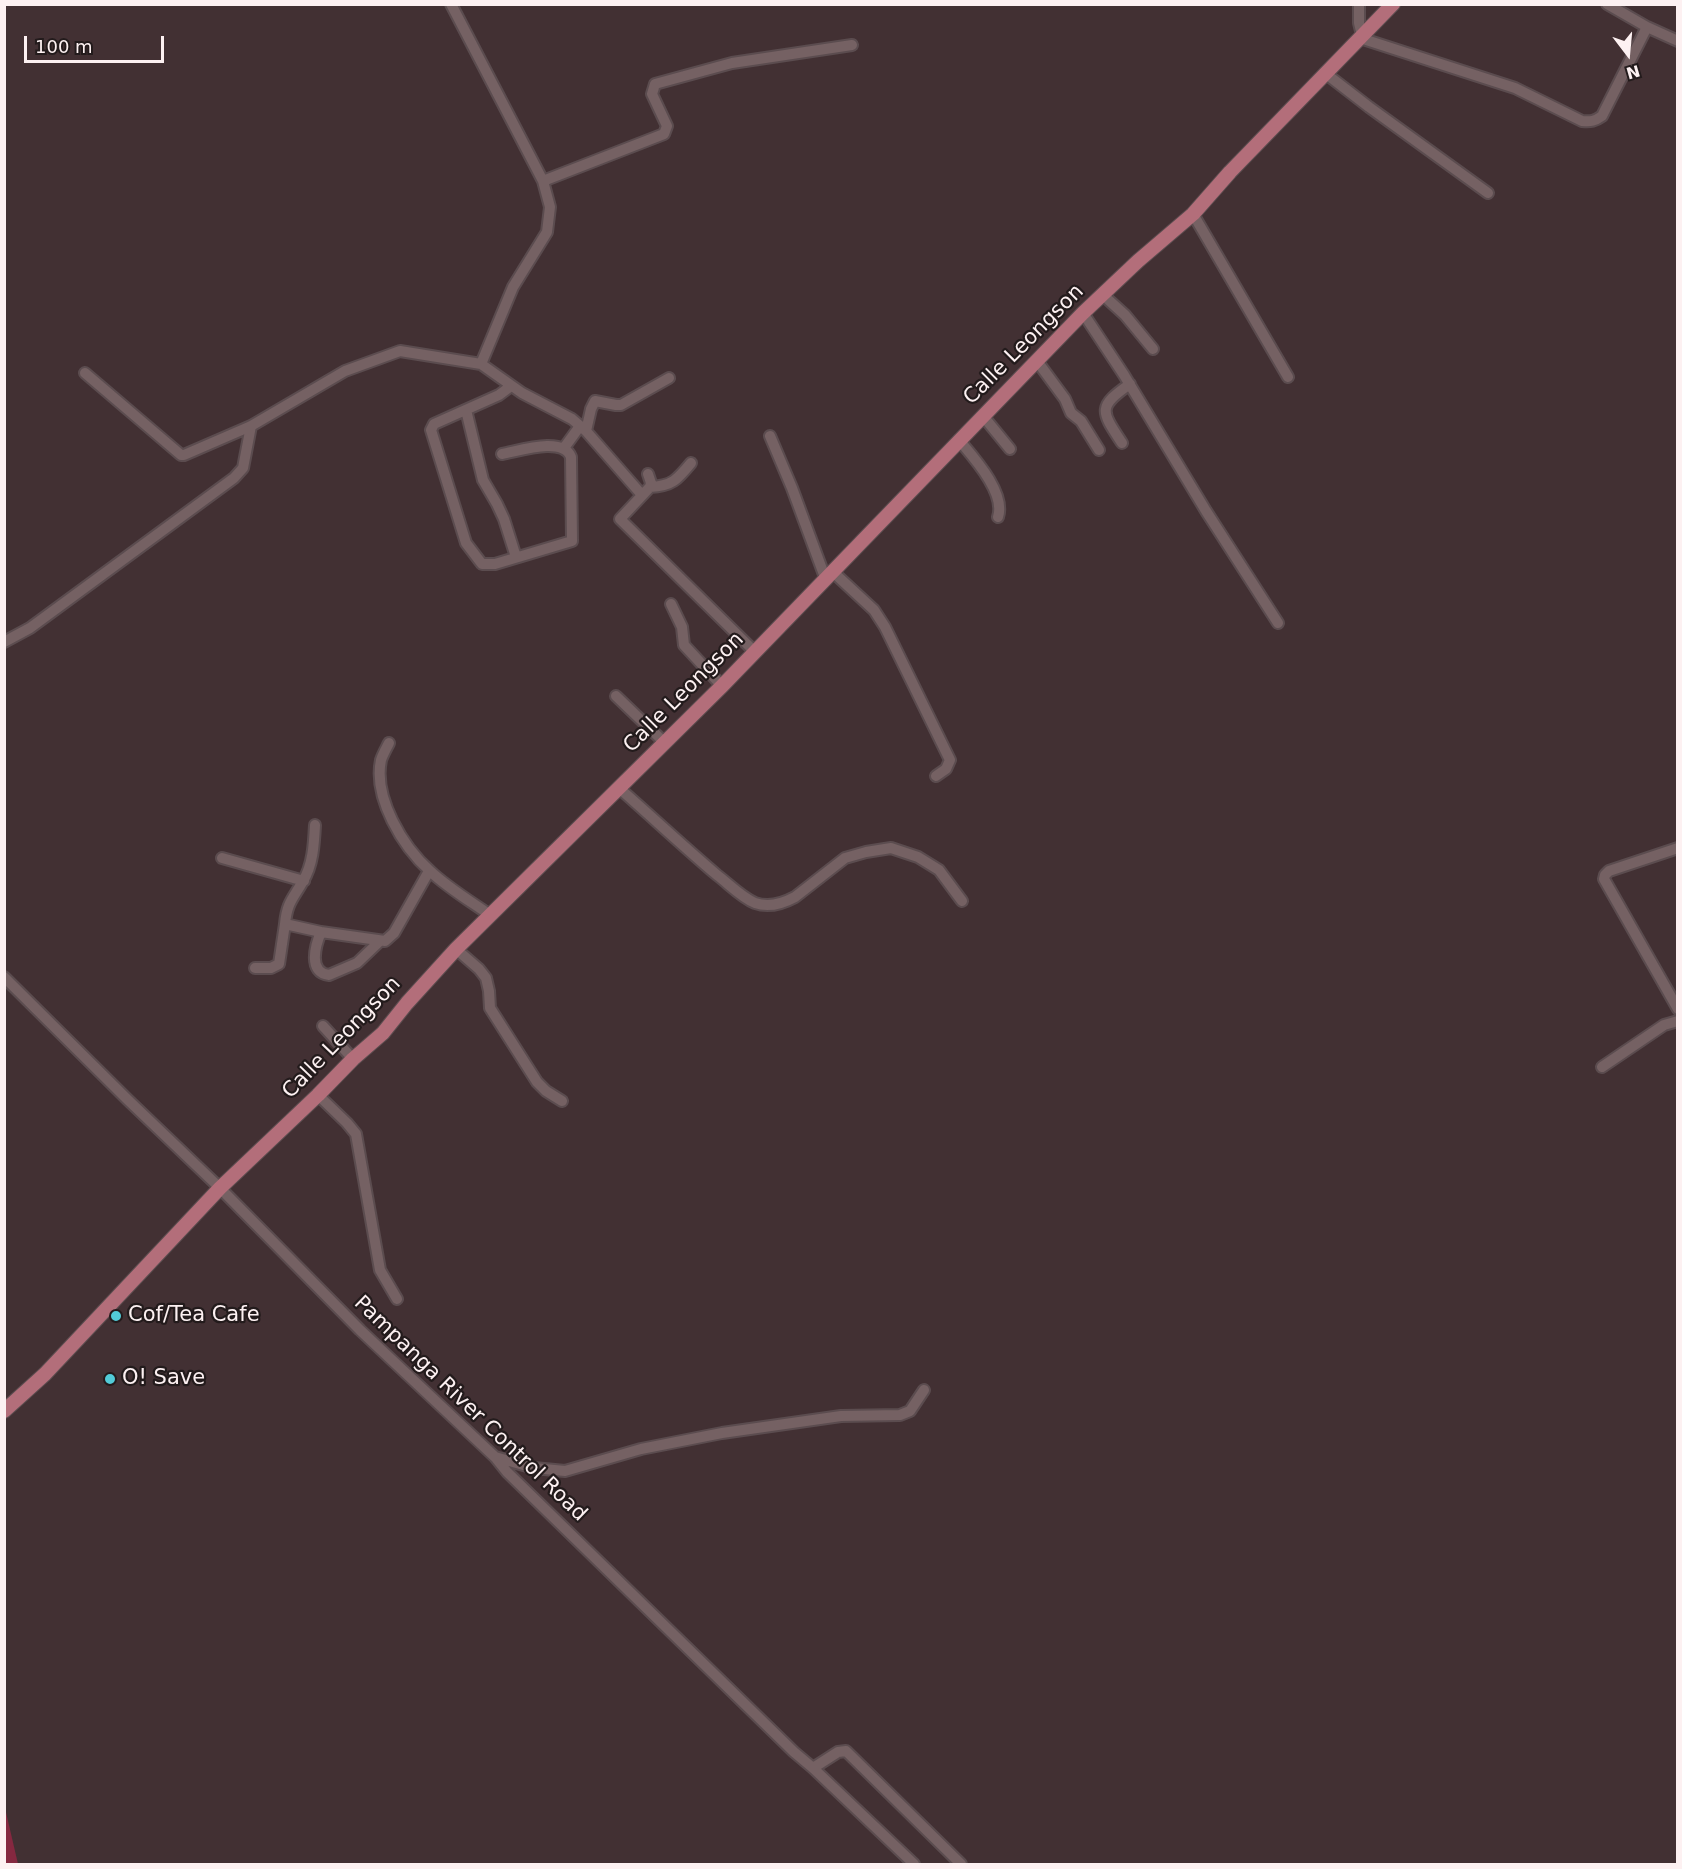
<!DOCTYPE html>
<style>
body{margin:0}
#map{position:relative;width:1682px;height:1869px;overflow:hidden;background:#423033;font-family:"DejaVu Sans",sans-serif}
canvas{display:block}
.frame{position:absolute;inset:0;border:6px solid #fdf1f2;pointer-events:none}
.north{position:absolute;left:1598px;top:24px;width:60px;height:60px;-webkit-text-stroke:4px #231b1c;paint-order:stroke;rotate:164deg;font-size:16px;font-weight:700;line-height:24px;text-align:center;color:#fdf1f2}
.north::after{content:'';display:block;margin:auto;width:21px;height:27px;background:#fdf1f2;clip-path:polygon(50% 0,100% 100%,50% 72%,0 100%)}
.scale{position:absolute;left:24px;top:36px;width:140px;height:27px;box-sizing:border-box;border:3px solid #fdf1f2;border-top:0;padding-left:8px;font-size:18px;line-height:21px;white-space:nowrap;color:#fdf1f2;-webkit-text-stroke:4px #231b1c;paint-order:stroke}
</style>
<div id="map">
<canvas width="1682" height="1869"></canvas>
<div class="frame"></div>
<div class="north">N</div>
<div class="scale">100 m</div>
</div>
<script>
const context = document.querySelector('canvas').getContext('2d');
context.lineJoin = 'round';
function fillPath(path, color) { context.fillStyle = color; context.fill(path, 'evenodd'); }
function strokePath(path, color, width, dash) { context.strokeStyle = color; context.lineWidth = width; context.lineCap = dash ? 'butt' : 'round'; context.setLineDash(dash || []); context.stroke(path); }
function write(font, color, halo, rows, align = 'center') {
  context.font = font + ' "DejaVu Sans",sans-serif'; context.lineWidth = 4.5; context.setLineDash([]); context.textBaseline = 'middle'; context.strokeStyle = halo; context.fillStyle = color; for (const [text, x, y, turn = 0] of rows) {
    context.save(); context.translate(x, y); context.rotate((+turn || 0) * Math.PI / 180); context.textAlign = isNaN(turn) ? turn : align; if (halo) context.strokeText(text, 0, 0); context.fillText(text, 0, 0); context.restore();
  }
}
const green = new Path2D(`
 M5 1808 18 1864H5Z`);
const minor = new Path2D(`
 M451 4 543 181 664 134 667 126 652 94 655 84 732 63 852 45
 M1359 4V23L1362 35
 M1607 4 1647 27 1678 41
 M1360 38 1515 88 1582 121C1591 122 1595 121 1602 116L1647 27
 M1325 73 1369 107 1488 193
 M1193 214 1288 377
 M1103 295 1125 315 1153 349
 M1083 313 1124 375 1206 511 1278 623
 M1037 361 1065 399 1071 413 1081 421 1099 450
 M481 364 513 287 547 232 550 207 543 181
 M85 373 181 455H184L251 426 345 371 400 351 481 364 522 393 572 419 586 431 642 495
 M466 410 483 480 497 504 504 519 516 557
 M983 416 1010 449
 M586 431 591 409 595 401 616 405H621L669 378
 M770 436 792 488 826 580
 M959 440C974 458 1006 493 998 517
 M1122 443C1101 411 1097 407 1130 384
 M564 448 580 426
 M502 454C519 451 563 436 571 457L572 541 495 564H482L466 543 431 430 434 424 499 395 511 386
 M648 474 651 483 650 487 620 519 755 652
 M650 487C672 486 677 480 691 463
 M833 572 874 610 885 627 950 760 946 769 936 776
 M671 604 682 627 684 645 722 686
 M4 642 30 628 234 478 243 468 251 426
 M616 696 665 743
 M389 743C386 749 383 754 381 760 373 798 403 847 430 871 448 888 470 901 490 915
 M619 788C652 817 684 847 717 875 729 884 741 897 755 903 769 908 782 904 795 897L845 858 866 852 891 848 918 857 939 870 962 901
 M315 825C314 844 313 865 303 881 293 899 287 902 285 924L321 932 385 941 394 933 429 871
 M1678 848 1609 871 1605 875 1604 879 1678 1009
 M222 858 304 881
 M321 932C315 946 308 973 329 975L357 963 380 941
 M456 949 479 969 486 978 489 991 490 1008 537 1082 546 1091 562 1101
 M255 968H271L279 964 285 924
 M4 977 128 1100 220 1188 360 1330 495 1457 507 1472 794 1752 813 1768 914 1864
 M323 1026 353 1059
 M1602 1067 1664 1025 1678 1021
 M318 1095 347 1123 356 1134 380 1270 397 1299
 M495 1457 534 1468 565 1471 641 1449 722 1433 841 1416 900 1415 910 1411 924 1390
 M813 1768 838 1752 846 1751 961 1864`);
const major = new Path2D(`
 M4 1411 45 1374 220 1188 318 1095 353 1059 383 1033 407 1003 456 949 722 686 1083 313 1138 261 1193 214 1230 172 1393 4`);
const markers = [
 [116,1316,6,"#52cbd8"],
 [110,1379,6,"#52cbd8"]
];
const streetNames = [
 ["Calle Leongson",1024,345,-45],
 ["Calle Leongson",684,693,-45],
 ["Calle Leongson",342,1038,-46],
 ["Pampanga River Control Road",470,1409,44]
];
const poiNames = [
 ["Cof/Tea Cafe",128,1316],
 ["O! Save",122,1379]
];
fillPath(green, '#852840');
strokePath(minor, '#5b4c4f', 14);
strokePath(major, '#5b4c4f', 16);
strokePath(minor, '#756163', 10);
strokePath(major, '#b36e7a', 14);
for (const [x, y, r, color] of markers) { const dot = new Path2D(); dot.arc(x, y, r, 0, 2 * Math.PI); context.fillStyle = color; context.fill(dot); strokePath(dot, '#231b1c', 2); }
write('21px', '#fdf1f2', '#231b1c', streetNames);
write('21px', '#fdf1f2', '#231b1c', poiNames, 'left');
</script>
